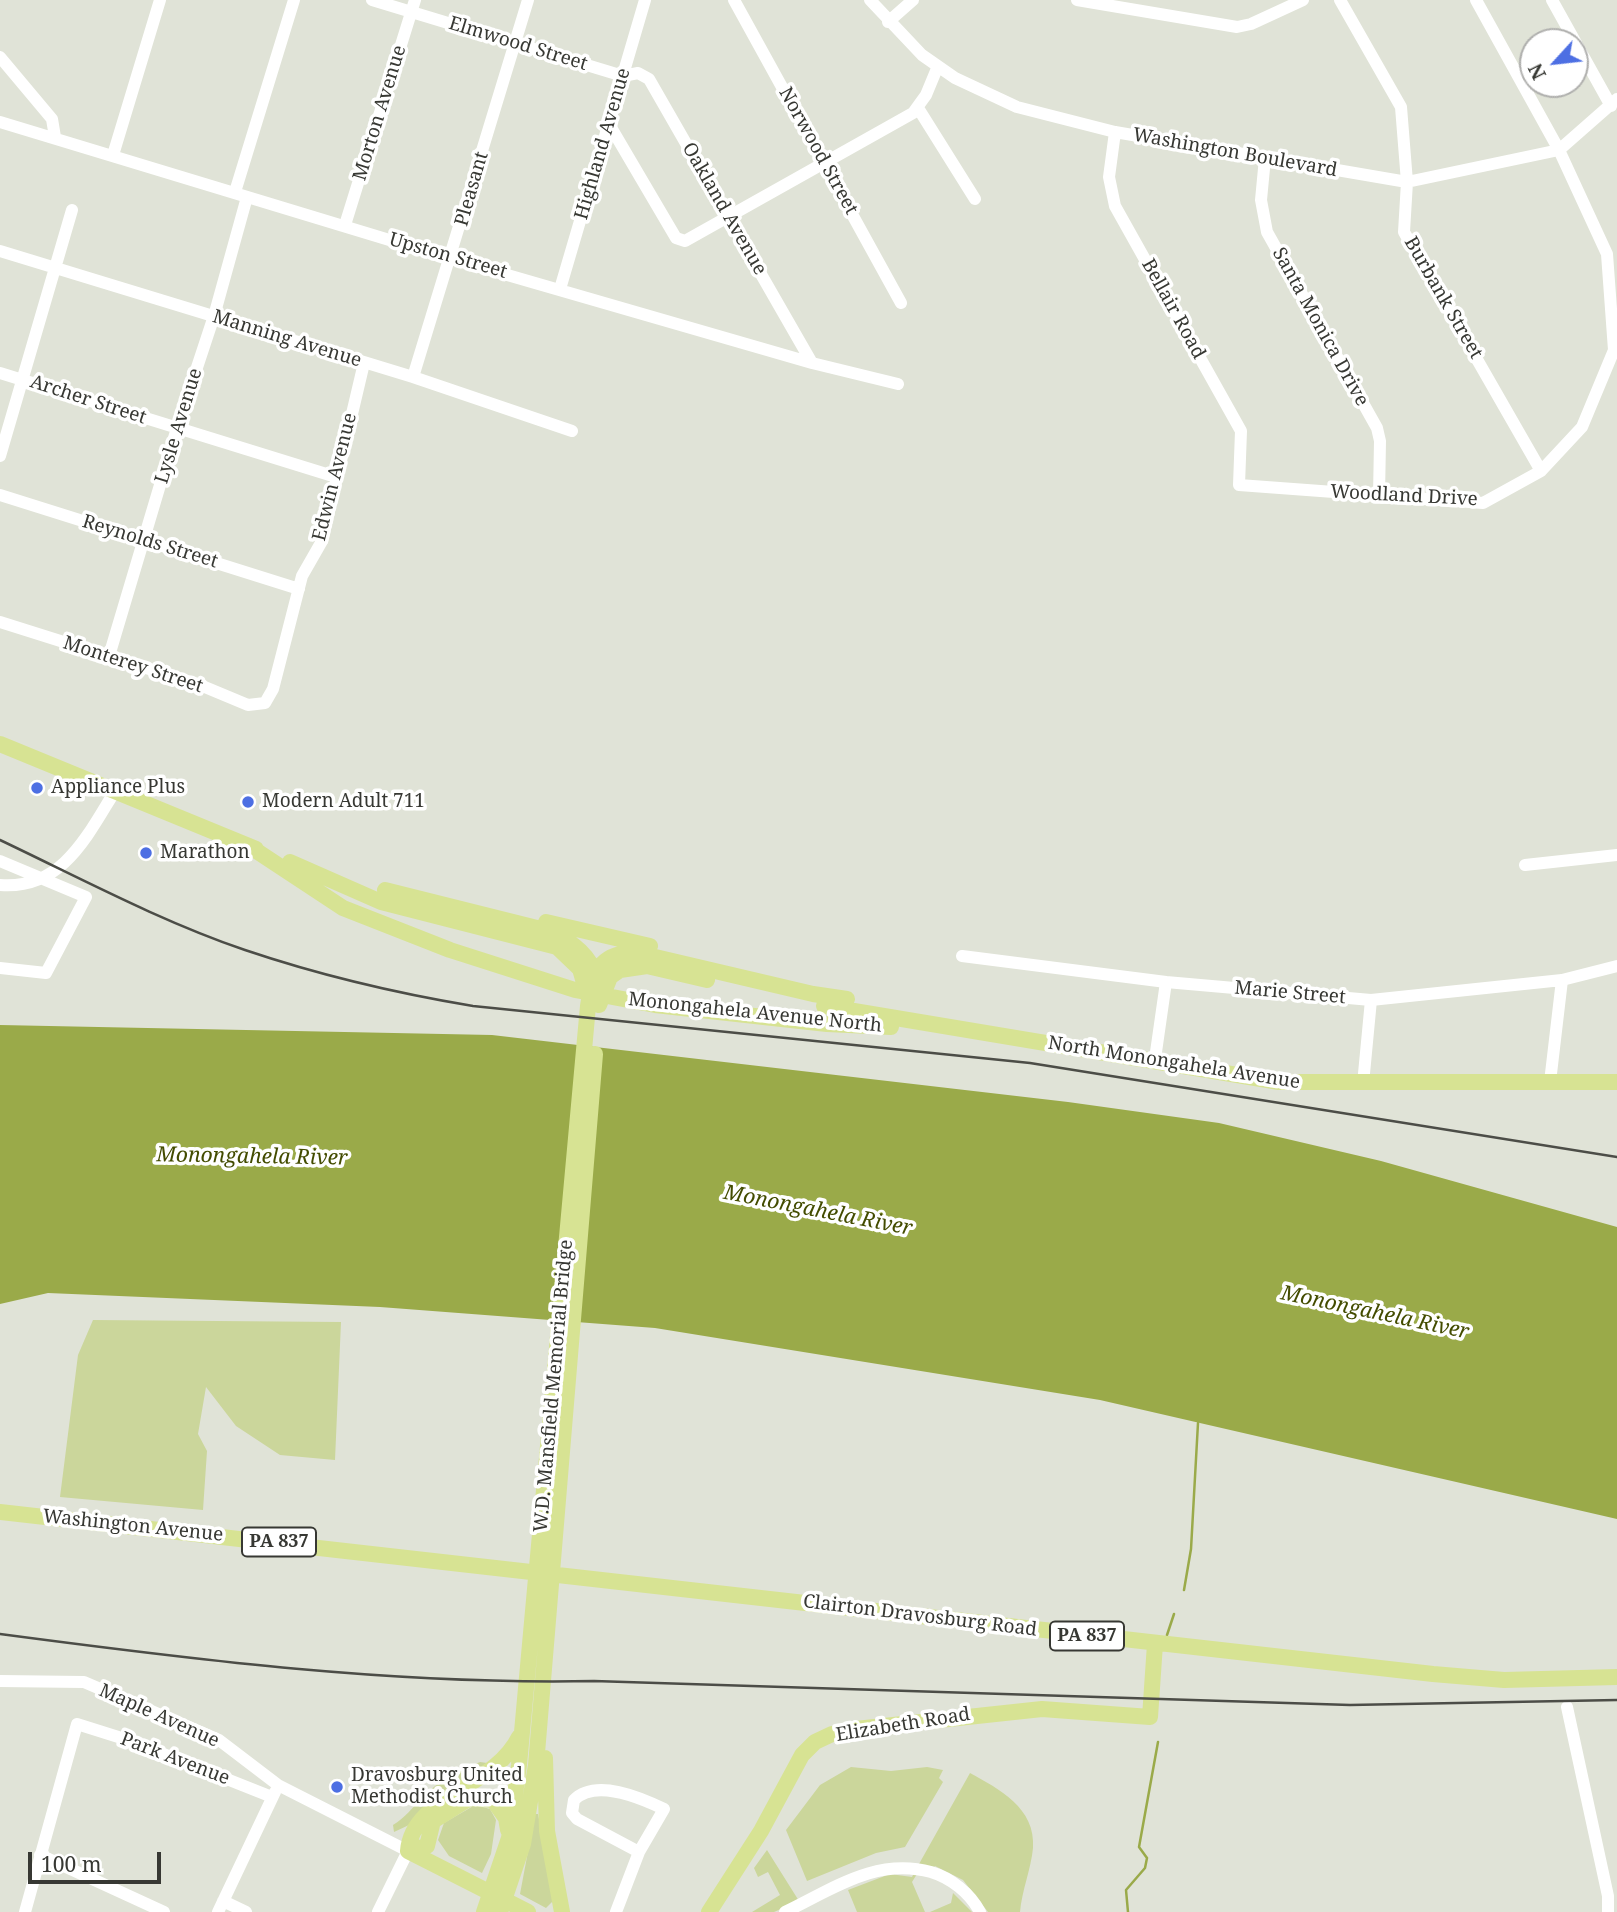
<!DOCTYPE html>
<style>
body{margin:0}
#map{position:relative;width:1617px;height:1912px;overflow:hidden;background:#e0e3d7;font-family:"Noto Serif",serif}
canvas{display:block}
.north{position:absolute;left:1519px;top:28px;width:70px;height:70px;box-sizing:border-box;background:#fff;border:2px solid #afafad;border-radius:50%;rotate:243deg;font-size:19px;font-weight:700;line-height:28px;text-align:center;color:#373833}
.north::after{content:'';display:block;margin:auto;width:24px;height:32px;background:#4d6fe3;clip-path:polygon(50% 0,100% 100%,50% 72%,0 100%)}
.scale{position:absolute;left:28px;top:1852px;width:133px;height:32px;box-sizing:border-box;border:4px solid #373833;border-top:0;padding-left:9px;font-size:21px;line-height:24px;white-space:nowrap;color:#373833;-webkit-text-stroke:5px #fff;paint-order:stroke}
</style>
<div id="map">
<canvas width="1617" height="1912"></canvas>
<div class="north">N</div>
<div class="scale">100 m</div>
</div>
<script>
const context = document.querySelector('canvas').getContext('2d');
context.lineJoin = 'round';
function fillPath(path, color) { context.fillStyle = color; context.fill(path, 'evenodd'); }
function strokePath(path, color, width, dash) { context.strokeStyle = color; context.lineWidth = width; context.lineCap = dash ? 'butt' : 'round'; context.setLineDash(dash || []); context.stroke(path); }
function write(font, color, halo, rows, align = 'center') {
  context.font = font + ' "Noto Serif",serif'; context.lineWidth = 7; context.setLineDash([]); context.textBaseline = 'middle'; context.strokeStyle = halo; context.fillStyle = color; for (const [text, x, y, turn = 0] of rows) {
    context.save(); context.translate(x, y); context.rotate((+turn || 0) * Math.PI / 180); context.textAlign = isNaN(turn) ? turn : align; if (halo) context.strokeText(text, 0, 0); context.fillText(text, 0, 0); context.restore();
  }
}
const green = new Path2D(`
 M93 1320 341 1322 335 1460 280 1455 236 1426 206 1387 198 1434 207 1451 203 1510 60 1497 78 1355Z
 M480 1762 487 1763 431 1799 409 1825 394 1832 393 1825C406 1817 412 1808 422 1798 439 1780 458 1771 480 1762Z
 M851 1767 891 1771 927 1767 943 1770 939 1778 943 1782 905 1847 876 1853 807 1881 786 1830 820 1785Z
 M970 1773C999 1789 1036 1808 1033 1848 1031 1869 1022 1890 1020 1912H988L963 1880 935 1866 933 1868 919 1864Z
 M475 1805 490 1809 496 1820 491 1854 482 1873 449 1856 438 1840 444 1823Z
 M535 1814H538L554 1900 546 1908 520 1894Z
 M767 1850 799 1901 774 1912H752L780 1895 768 1872 758 1877 754 1868Z
 M914 1873 917 1874 912 1882 925 1912H857L848 1890 890 1874 912 1877Z
 M953 1893 972 1912H930L951 1903Z`);
const water = new Path2D(`
 M0 1025 492 1035 1068 1102 1219 1123 1381 1161 1617 1227V1519L1100 1400 655 1328 380 1307 48 1293 0 1304Z`);
const stream = new Path2D(`
 M1184 1590 1191 1549 1198 1423
 M1167 1635 1174 1614
 M1128 1912 1126 1890 1145 1868 1147 1858 1139 1847 1158 1742`);
const minor = new Path2D(`
 M372 0 623 76 638 73 649 79 812 363
 M734 0 901 303
 M870 0 922 55 955 78 1017 107 1115 132 1407 182 1559 150 1617 99
 M1077 0 1237 27 1251 24 1303 0
 M1340 0 1401 107 1407 182 1404 232 1541 471
 M1552 0 1611 106
 M888 22 913 0
 M0 57 52 119 55 137
 M918 108 975 199
 M0 122 452 259 812 363 898 384
 M609 124 676 238 685 241 913 113 926 95 938 66
 M1115 132 1109 177 1115 206 1241 431 1239 485 1483 503 1541 471 1582 427 1614 350 1607 254 1559 150 1476 0
 M113 155 160 0
 M1265 158 1261 200 1267 232 1377 428 1380 441 1379 496
 M235 192 294 0
 M345 225 415 0
 M0 251 413 377 572 431
 M560 289 645 0
 M0 373 336 477
 M413 377 528 0
 M0 456 72 210
 M0 495 299 589
 M0 622 200 685 248 705 265 703 273 689 302 576 322 541 364 363
 M109 656 177 428 214 316 247 197
 M0 861 86 897 46 973 0 968
 M1525 865 1617 855
 M0 885C62 890 87 836 115 791
 M962 956 1166 982 1371 1000 1562 980 1617 966
 M1155 1059 1166 982
 M1550 1082 1562 980
 M1363 1084 1371 1000
 M0 1681 84 1682 219 1740 278 1785 408 1851 378 1912
 M1567 1707 1608 1896V1912
 M40 1855 164 1912
 M223 1901 246 1912
 M25 1912 77 1724 131 1741 272 1797
 M218 1912 275 1792
 M616 1912 639 1852 664 1809C641 1798 596 1778 574 1800L572 1813 577 1819 639 1852
 M785 1912C833 1889 876 1857 931 1872 951 1878 970 1893 980 1912`);
const major = new Path2D(`
 M0 744 256 849
 M249 846 343 908 450 950 575 990 655 1005 827 1024 891 1027
 M290 862 381 902 557 947 580 969 587 993
 M385 890 553 932C573 943 591 956 597 979
 M546 922 650 946
 M599 1005 610 977 620 970 647 966 707 980
 M824 1006 1279 1082H1617
 M0 1512 1433 1674 1504 1680 1617 1677
 M545 1758 547 1831 562 1912
 M408 1851C412 1797 494 1788 519 1737
 M408 1851 427 1846 433 1821 470 1798 493 1800 506 1818 508 1830
 M408 1851 528 1912
 M484 1912 509 1838 519 1765 588 1006C593 974 597 954 634 952L813 994 847 999
 M500 1912 523 1844 536 1765 595 1054
 M709 1912 761 1831 802 1755 815 1742 832 1734 856 1729 1042 1709 1150 1717 1155 1644`);
const rail = new Path2D(`
 M0 840C80 878 160 921 245 950 319 975 395 993 473 1006L1030 1063 1617 1157
 M0 1634C196 1660 396 1685 594 1681L1350 1705 1617 1700`);
const markers = [
 [37,788,7,"#4d6fe3"],
 [248,802,7,"#4d6fe3"],
 [146,853,7,"#4d6fe3"],
 [337,1787,7,"#4d6fe3"]
];
const shields = [
 [279,1542,74],
 [1087,1636,74]
];
const shieldNames = [
 ["PA 837",279,1542],
 ["PA 837",1087,1636]
];
const streetNames = [
 ["Elmwood Street",518,44,17],
 ["Morton Avenue",380,113,-73],
 ["Highland Avenue",603,144,-74],
 ["Norwood Street",818,151,61],
 ["Washington Boulevard",1235,153,10],
 ["Pleasant",472,189,-74],
 ["Oakland Avenue",724,209,60],
 ["Upston Street",448,256,16],
 ["Burbank Street",1443,298,60],
 ["Bellair Road",1173,309,61],
 ["Santa Monica Drive",1320,327,61],
 ["Manning Avenue",287,339,17],
 ["Archer Street",88,400,18],
 ["Lysle Avenue",179,426,-73],
 ["Edwin Avenue",335,477,-76],
 ["Woodland Drive",1404,496,3],
 ["Reynolds Street",150,542,17],
 ["Monterey Street",133,665,18],
 ["Marie Street",1290,993,5],
 ["Monongahela Avenue North",755,1013,6],
 ["North Monongahela Avenue",1174,1063,9],
 ["W.D. Mansfield Memorial Bridge",554,1386,-85],
 ["Washington Avenue",133,1526,6],
 ["Clairton Dravosburg Road",920,1616,7],
 ["Maple Avenue",159,1716,24],
 ["Elizabeth Road",903,1725,-9],
 ["Park Avenue",175,1759,21]
];
const poiNames = [
 ["Appliance Plus",51,788],
 ["Modern Adult 711",262,802],
 ["Marathon",160,853],
 ["Dravosburg United",351,1776],
 ["Methodist Church",351,1798]
];
const waterNames = [
 ["Monongahela River",252,1157,1],
 ["Monongahela River",818,1211,11],
 ["Monongahela River",1375,1313,12]
];
fillPath(green, '#cbd69b');
fillPath(water, '#9aaa49');
strokePath(stream, '#9aaa49', 2.5);
strokePath(minor, '#fff', 12);
strokePath(major, '#d7e393', 16);
strokePath(rail, '#4c4d47', 2.5);
for (const [x, y, r, color] of markers) { const dot = new Path2D(); dot.arc(x, y, r, 0, 2 * Math.PI); context.fillStyle = color; context.fill(dot); strokePath(dot, '#fff', 2.5); }
for (const [x, y, w] of shields) { const box = new Path2D(); box.roundRect(x - w / 2, y - 14.5, w, 29, 5); context.fillStyle = '#fff'; context.fill(box); strokePath(box, '#373833', 2); }
write('bold 18px', '#373833', null, shieldNames);
write('19px', '#373833', '#fff', streetNames);
write('19px', '#373833', '#fff', poiNames, 'left');
write('italic 21px', '#434c00', '#fff', waterNames);
</script>
